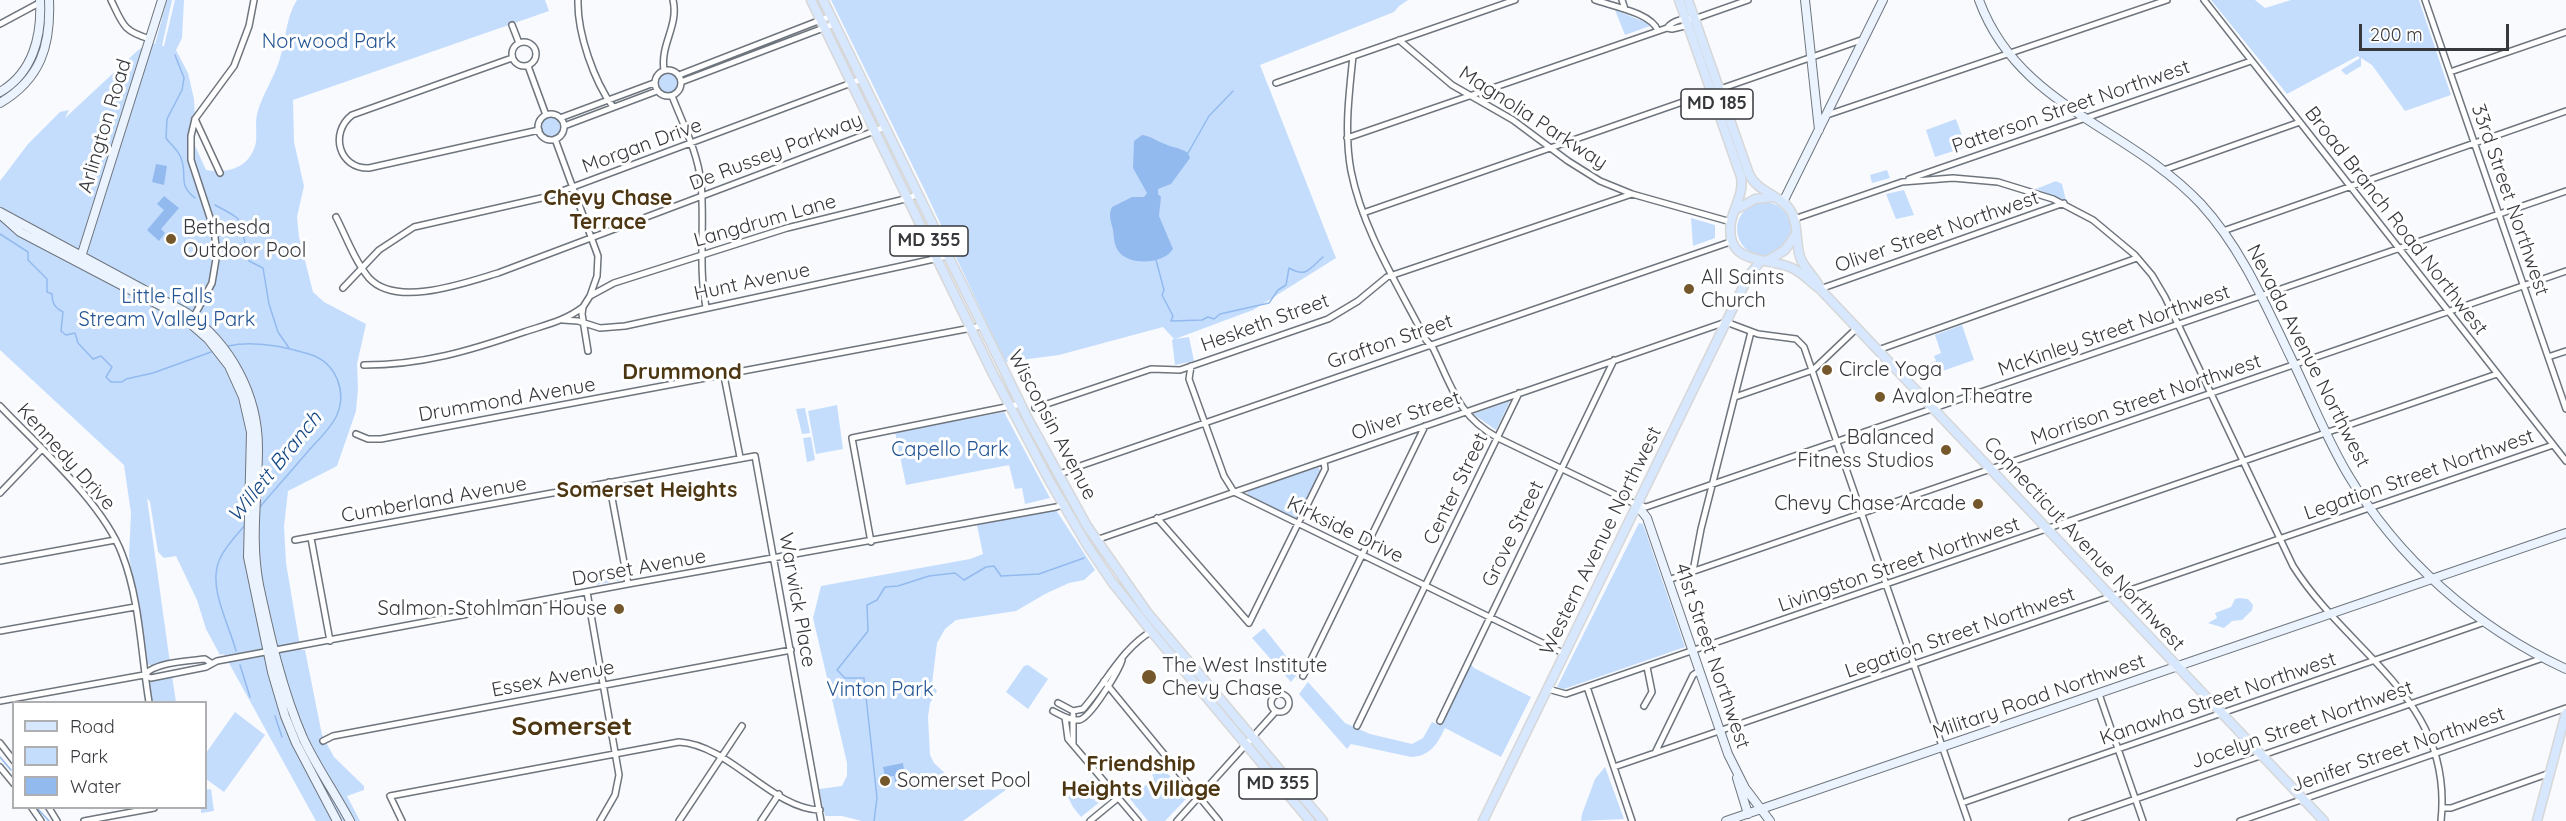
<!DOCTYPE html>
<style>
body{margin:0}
#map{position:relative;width:2566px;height:821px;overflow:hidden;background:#f8fafe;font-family:Quicksand,sans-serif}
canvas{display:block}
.legend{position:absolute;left:12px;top:701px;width:195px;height:108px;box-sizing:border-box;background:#fff;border:2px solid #afafb1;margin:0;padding:8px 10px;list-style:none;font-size:18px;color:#36383c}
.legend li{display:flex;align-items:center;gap:12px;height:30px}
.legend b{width:30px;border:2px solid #afafb1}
.scale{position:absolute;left:2359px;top:24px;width:150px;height:27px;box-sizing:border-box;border:3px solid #36383c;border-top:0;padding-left:8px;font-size:18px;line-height:21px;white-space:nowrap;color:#36383c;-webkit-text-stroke:4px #fff;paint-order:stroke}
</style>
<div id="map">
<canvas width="2566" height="821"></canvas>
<ul class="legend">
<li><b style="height:8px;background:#d7e8fe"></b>Road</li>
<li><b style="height:16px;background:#c5ddfd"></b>Park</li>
<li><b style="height:16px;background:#93baee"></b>Water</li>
</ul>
<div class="scale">200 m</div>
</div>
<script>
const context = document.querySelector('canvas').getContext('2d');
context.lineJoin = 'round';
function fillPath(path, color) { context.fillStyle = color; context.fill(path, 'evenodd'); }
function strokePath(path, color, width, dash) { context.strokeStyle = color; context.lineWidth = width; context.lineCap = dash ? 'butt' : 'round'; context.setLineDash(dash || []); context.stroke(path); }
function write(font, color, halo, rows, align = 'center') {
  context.font = font + ' Quicksand,sans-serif'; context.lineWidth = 6; context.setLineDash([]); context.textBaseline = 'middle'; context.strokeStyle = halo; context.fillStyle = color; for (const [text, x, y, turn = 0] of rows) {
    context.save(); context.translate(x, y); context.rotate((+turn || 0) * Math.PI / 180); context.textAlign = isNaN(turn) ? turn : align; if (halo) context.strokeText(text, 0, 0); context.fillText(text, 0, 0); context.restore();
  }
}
const green = new Path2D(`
 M167 0H172L162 46H164L175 0H184L182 38 176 50 188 73 194 99 195 119 191 137 206 170C229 174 251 167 256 142 257 133 255 123 257 114 262 94 275 77 280 58 286 39 286 17 297 0H545L549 11 293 100 294 142 304 186 297 217 299 237 313 292 324 302 366 324 357 364 358 388 356 411 337 466 288 491 284 526 286 563 300 646 301 650H305L322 735 334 757 364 786V790L347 796 360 821H316L224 654 220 655 206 629 197 600 176 556 164 558 158 552 150 502 147 498 170 663 153 666 147 664 129 556 131 513 124 465 0 350V181L28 144 60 112 69 110 65 118 136 52 148 43 155 44Z
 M831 0H1408L1399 6 1394 12 1260 65 1336 258 1253 310 1175 339 1189 337 1194 361 1175 365 1172 340 1174 339 1163 327 1059 355 1005 362 926 193Z
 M2211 0H2255L2265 8 2291 0H2419L2451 95 2405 111 2372 65 2361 58V66L2346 75 2341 70 2360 58 2358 56 2287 94Z
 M1615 10 1650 24V26L1625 35Z
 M658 83a10 10 0 1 1 20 0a10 10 0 1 1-20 0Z
 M540 127a10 10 0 1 1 20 0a10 10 0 1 1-20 0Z
 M1956 119 1966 147 1935 157 1926 130Z
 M1887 170 1890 178 1872 183 1870 175Z
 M2056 181 2062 184 2066 201 2036 189Z
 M1904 190 1914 215 1896 219 1886 194Z
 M1737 229a27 27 0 1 1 54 0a27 27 0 1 1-54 0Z
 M1691 218 1715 225V238L1693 246Z
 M1962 325 1974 360 1934 374 1930 363 1936 361 1934 356 1941 353 1935 335Z
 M1510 401 1496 430 1473 414Z
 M837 405 843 449 816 454 808 411Z
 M805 408 810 433 802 434 796 409Z
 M1004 412 1050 498 1025 504 1022 488 1015 489 1009 465 906 485 895 432Z
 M811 437 815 460 807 462 803 438Z
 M1317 465 1321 472 1297 519 1250 497 1247 493V490Z
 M1056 510 1095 570 1084 580 1069 583 1045 594 1016 611 956 620 945 629 937 643 932 684 937 691 930 703 928 717 930 755 934 763 948 776 973 790 1007 789 963 821H862L842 816H825L819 789 842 786 847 776V763L813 618 821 586 970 559 983 554 977 525Z
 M1639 523 1643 524 1685 647 1564 689 1557 687Z
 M620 574 621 580 596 585 595 580Z
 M2239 598 2248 599 2253 605 2252 610 2242 620 2232 621 2224 628 2208 623 2217 618 2215 613 2231 607 2235 599Z
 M1264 628 1299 672 1291 682 1252 638Z
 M1470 663 1474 668 1531 697 1501 757 1445 728C1437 745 1430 756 1411 757L1351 744 1347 749 1299 694 1308 682 1345 723 1370 734 1412 744 1423 738 1432 722 1439 725Z
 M1028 665 1048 679 1028 709 1006 692 1024 666Z
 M172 676 176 702H151L150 680Z
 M235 712 265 735 224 792 206 779V753Z
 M1605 767 1624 819 1581 821 1582 814 1595 779Z
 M1164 769 1186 795V799L1165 821H1148L1126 794 1137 785 1141 789 1154 778 1152 775Z
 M1092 777 1106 797 1081 817 1073 807 1068 797Z
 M211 789 214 811 201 813V808H206V790Z`);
const water = new Path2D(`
 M1142 135C1151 136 1156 141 1165 144 1173 148 1179 147 1188 153L1190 158 1171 184 1158 189V194L1161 197 1159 216 1173 249C1164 264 1130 266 1119 252 1114 246 1114 237 1113 230 1111 222 1108 214 1112 207L1132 197H1144L1147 193 1133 168 1134 141Z
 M156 164 167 166 164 185 152 182Z
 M164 196 179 208 161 229 165 233 159 241 147 230 164 210 157 204Z
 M903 763 906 786 900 790 896 786 894 776 885 777 883 767Z`);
const stream = new Path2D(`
 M175 55 184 78 182 90 167 119 166 138C171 145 179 151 181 158 188 176 177 184 195 198
 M1188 153 1209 116 1233 91
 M215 205C222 209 231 213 237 218 245 226 244 249 249 261L263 268 269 304 278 332 289 348
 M0 234 28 252V260L47 279V292L52 294C52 303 55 308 63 312L61 331 66 335 75 333 78 343 93 359 101 356 112 367 106 377 111 382H122L126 379 153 373 211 352
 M1156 260 1164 290 1162 295 1173 316 1171 321 1202 320 1208 317 1214 319 1220 314 1269 303 1278 290 1286 285 1289 268C1307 278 1309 269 1323 257
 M228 346C254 340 283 346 309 354 336 362 348 392 336 417 330 429 319 439 310 449 293 469 276 488 259 508
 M236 651C229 624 208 588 219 561 224 547 237 535 246 524
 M240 665 250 697
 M275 716 282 737
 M0 757 11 770
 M37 808 49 821
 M874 821 877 798 864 678H845L837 670 868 631 867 605 877 600 885 587 898 586 929 576 955 573 964 580 986 567 994 566 1001 576 1039 574 1084 558`);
const street = new Path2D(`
 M111 0C123 25 123 31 150 39
 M578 0C577 33 594 81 613 107
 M1595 0C1612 6 1652 13 1658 31
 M1622 0 1625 9
 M2204 0 2566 461
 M2425 0 2566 409
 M0 24 41 2
 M512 25 519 43
 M1667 28 1672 29 1689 25
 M1399 40 1452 85 1513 120 1568 161 1600 181 1632 194 1731 222
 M512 54a12 12 0 1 1 24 0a12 12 0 1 1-24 0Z
 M1353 56C1349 94 1344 133 1351 171 1363 231 1398 285 1426 340L1433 348C1452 387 1458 416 1498 438L1637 505 1646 507 2566 191
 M512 58 352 115C329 133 339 169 369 168L539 130
 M528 66 546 115
 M655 83a13 13 0 1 1 26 0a13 13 0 1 1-26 0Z
 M664 70C660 44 679 26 673 0
 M2450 72 2566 32
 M679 75 831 16
 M681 82 834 24
 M1276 83 1515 0
 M672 96C683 124 698 153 701 183 705 225 698 266 706 307
 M538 127a13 13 0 1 1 26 0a13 13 0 1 1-26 0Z
 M1827 115 2167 0
 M560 118 654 83
 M195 119 220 173
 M564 126 657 91
 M1347 138 1667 28C1673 20 1685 18 1694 19L1748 0
 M555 139 598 256 597 276 590 296 583 307 582 314 588 351
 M2164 170 2300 122
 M1909 179 2251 61
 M1363 213 1864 39
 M336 217C346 236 355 262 369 278 396 308 465 283 498 273L885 127
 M1794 219 1902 182 1953 178 1998 182 2053 199 2093 220 2135 255 2152 275 2165 297 2293 566C2349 655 2454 699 2441 821
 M2223 231 2566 111
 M343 288 379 250 414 227 546 197 862 79
 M1820 289 2064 203
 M590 296 614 283 787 228 909 198 918 194
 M192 320 212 283 217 253 214 230 191 160V136L195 119 234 66 249 26 254 0
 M563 320 578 321 600 328 625 326 948 256
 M1878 350 2137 258
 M2548 357 2566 351
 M364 365C422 365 469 351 524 332 545 325 565 321 583 307
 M1191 366 1189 379 1224 476 1234 492 1565 654
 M724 376 740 457
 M1735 397 1813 370 1857 328
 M0 406C38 446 103 503 122 554 140 600 141 654 149 702
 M1035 408 1151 369 1180 370 1328 319 1358 301 1387 277 1632 194
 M356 434 368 439H381L982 326
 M1058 475 1077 467 1733 241
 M609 482 628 584
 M0 493 41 450
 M1157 518 1249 623 1325 469 1324 461
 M311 538 330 641
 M295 540 755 456 821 821
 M1096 540 1726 322 1758 334 1796 339 1804 347 1968 821
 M871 542 852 438 1021 404
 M0 561 115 540
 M1693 571 1701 529 1751 332
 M1668 580 2566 271
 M587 592 619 775 615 795 600 821
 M0 631 135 607
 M144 675C156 662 188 661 205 659L211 663
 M1303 676 1425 426
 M1104 681 1219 821
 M1587 687 1632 821
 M1548 689 1566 694 2497 374
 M2099 694 2143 821
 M1271 703a9 9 0 1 1 18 0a9 9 0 1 1-18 0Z
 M0 701 144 675 151 678 206 667 217 661 628 584 1056 507 1065 504
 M1058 703 1073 711 1083 709C1106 683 1122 648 1152 631
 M1644 706 1652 692 1647 667
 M1053 711C1061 715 1070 721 1079 720 1090 719 1119 670 1122 660
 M1073 715V744
 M1065 717 1068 739 1138 821
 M1440 721 1614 360
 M1357 726 1519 393
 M323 741 333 736 791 650
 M0 743 14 761
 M1655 753 1693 675 1699 671
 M0 767 14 784
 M1614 767 2553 445
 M1962 803 2485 622
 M32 808 41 821
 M49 808 57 821
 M2442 808H2451L2550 773
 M84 821 154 808
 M402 821 390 796 679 742C730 745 772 809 820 810
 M679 821 742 726
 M761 821 779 794
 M1090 821 1118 798
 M1177 821 1276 711
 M2072 821 2543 658
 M2240 821 2566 708`);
const secondary = new Path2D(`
 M1805 0 1819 130
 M1979 0C2018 107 2128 126 2201 204 2244 251 2267 309 2295 366 2312 402 2327 439 2347 473 2398 559 2475 627 2566 669
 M0 92C33 73 42 36 40 0
 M0 103C41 79 51 45 49 0
 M1783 202 1883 0
 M0 212 187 313C231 344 258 395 258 448 258 494 250 539 259 585 270 636 282 690 303 738 316 766 335 793 350 821
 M2 216 20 232 184 318 208 339 229 366 243 397 251 432 248 557 272 672 285 716 296 743 337 821
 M80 260 162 0
 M1637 505 1647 518 1728 754 1745 788 1770 821
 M1737 778 1748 814
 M1726 821 2566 533`);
const primary = new Path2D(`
 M811 0 993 374 1049 480 1087 545 1112 582 1151 631 1310 821
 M823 0 1028 419 1087 526 1147 612 1323 821
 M1679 0 1741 177C1744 194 1734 206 1731 222 1724 267 1769 256 1794 269 1804 274 1811 283 1820 289L2324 821
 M1688 0 1749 174C1757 191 1776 194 1788 207 1799 220 1795 241 1800 257 1804 269 1815 276 1820 288
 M1735 210 1755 199 1773 197
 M1767 261 1785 250 1796 234
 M1483 821 1749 275 1761 261
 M2537 821 2566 713`);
const markers = [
 [171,239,6,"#74572b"],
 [1689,289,6,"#74572b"],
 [1827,370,6,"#74572b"],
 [1880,397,6,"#74572b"],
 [1946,450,6,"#74572b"],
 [1978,504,6,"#74572b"],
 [619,609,6,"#74572b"],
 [1149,677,8,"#74572b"],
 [885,781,6,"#74572b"]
];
const shields = [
 [1717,104,72],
 [929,241,78],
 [1278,784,78]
];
const shieldNames = [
 ["MD 185",1717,104],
 ["MD 355",929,241],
 ["MD 355",1278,784]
];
const parkNames = [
 ["Norwood Park",329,42],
 ["Little Falls",167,297],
 ["Stream Valley Park",167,320],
 ["Capello Park",950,450],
 ["Vinton Park",880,690]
];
const streetNames = [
 ["Patterson Street Northwest",2071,107,-19],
 ["Magnolia Parkway",1533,118,33],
 ["Arlington Road",105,126,-73],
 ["Morgan Drive",642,146,-20],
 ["De Russey Parkway",776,152,-21],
 ["33rd Street Northwest",2510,200,71],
 ["Langdrum Lane",765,221,-16],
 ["Broad Branch Road Northwest",2396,221,52],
 ["Oliver Street Northwest",1937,232,-19],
 ["Hunt Avenue",752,282,-12],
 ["Hesketh Street",1265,323,-20],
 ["McKinley Street Northwest",2114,331,-19],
 ["Grafton Street",1390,342,-19],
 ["Nevada Avenue Northwest",2308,356,63],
 ["Drummond Avenue",507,400,-10],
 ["Morrison Street Northwest",2146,400,-19],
 ["Oliver Street",1406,416,-19],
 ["Wisconsin Avenue",1052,425,62],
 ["Kennedy Drive",66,457,48],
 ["Legation Street Northwest",2419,475,-19],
 ["Center Street",1456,489,-64],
 ["Cumberland Avenue",434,500,-10],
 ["Kirkside Drive",1345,530,26],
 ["Grove Street",1513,534,-64],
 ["Western Avenue Northwest",1601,541,-64],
 ["Connecticut Avenue Northwest",2084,544,47],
 ["Livingston Street Northwest",1899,565,-19],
 ["Dorset Avenue",639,568,-10],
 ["Warwick Place",797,600,80],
 ["Legation Street Northwest",1960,633,-19],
 ["41st Street Northwest",1712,656,71],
 ["Essex Avenue",553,679,-11],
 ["Military Road Northwest",2039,697,-19],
 ["Kanawha Street Northwest",2218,699,-19],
 ["Jocelyn Street Northwest",2302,725,-19],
 ["Jenifer Street Northwest",2398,750,-19]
];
const poiNames = [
 ["Bethesda",183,228],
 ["Outdoor Pool",183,251],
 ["All Saints",1701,278],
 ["Church",1701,301],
 ["Circle Yoga",1839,370],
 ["Avalon Theatre",1892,397],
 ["Balanced",1934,438,"right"],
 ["Fitness Studios",1934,461,"right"],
 ["Chevy Chase Arcade",1966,504,"right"],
 ["Salmon-Stohlman House",607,609,"right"],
 ["The West Institute",1162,666],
 ["Chevy Chase",1162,689],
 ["Somerset Pool",897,781]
];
const neighbourhoodNames = [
 ["Chevy Chase",608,199],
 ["Terrace",608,223],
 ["Somerset Heights",647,491]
];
const waterNames = [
 ["Willett Branch",275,467,-51]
];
const quarterNames = [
 ["Drummond",682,372],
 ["Friendship",1141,764],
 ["Heights Village",1141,789]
];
const districtNames = [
 ["Somerset",572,727]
];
fillPath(green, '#c5ddfd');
fillPath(water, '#93baee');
strokePath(stream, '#93baee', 1.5);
strokePath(street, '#6f757d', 8);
strokePath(secondary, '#6f757d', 10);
strokePath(primary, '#d7d7d8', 11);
strokePath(street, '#fff', 5);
strokePath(secondary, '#ebf4fe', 8);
strokePath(primary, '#d7e8fe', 8);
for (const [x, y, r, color] of markers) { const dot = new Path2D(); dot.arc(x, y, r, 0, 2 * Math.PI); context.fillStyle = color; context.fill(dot); strokePath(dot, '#fff', 2); }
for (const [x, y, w] of shields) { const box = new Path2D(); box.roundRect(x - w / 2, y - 15, w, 30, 4.5); context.fillStyle = '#fff'; context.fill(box); strokePath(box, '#36383c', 1.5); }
write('bold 18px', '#36383c', null, shieldNames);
write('20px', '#225493', '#fff', parkNames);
write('20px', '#36383c', '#fff', streetNames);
write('20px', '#36383c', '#fff', poiNames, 'left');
write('bold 21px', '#4d3713', '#fff', neighbourhoodNames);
write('italic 21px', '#154886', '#fff', waterNames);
write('bold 22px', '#4d3713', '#fff', quarterNames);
write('bold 26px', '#4d3713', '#fff', districtNames);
</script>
